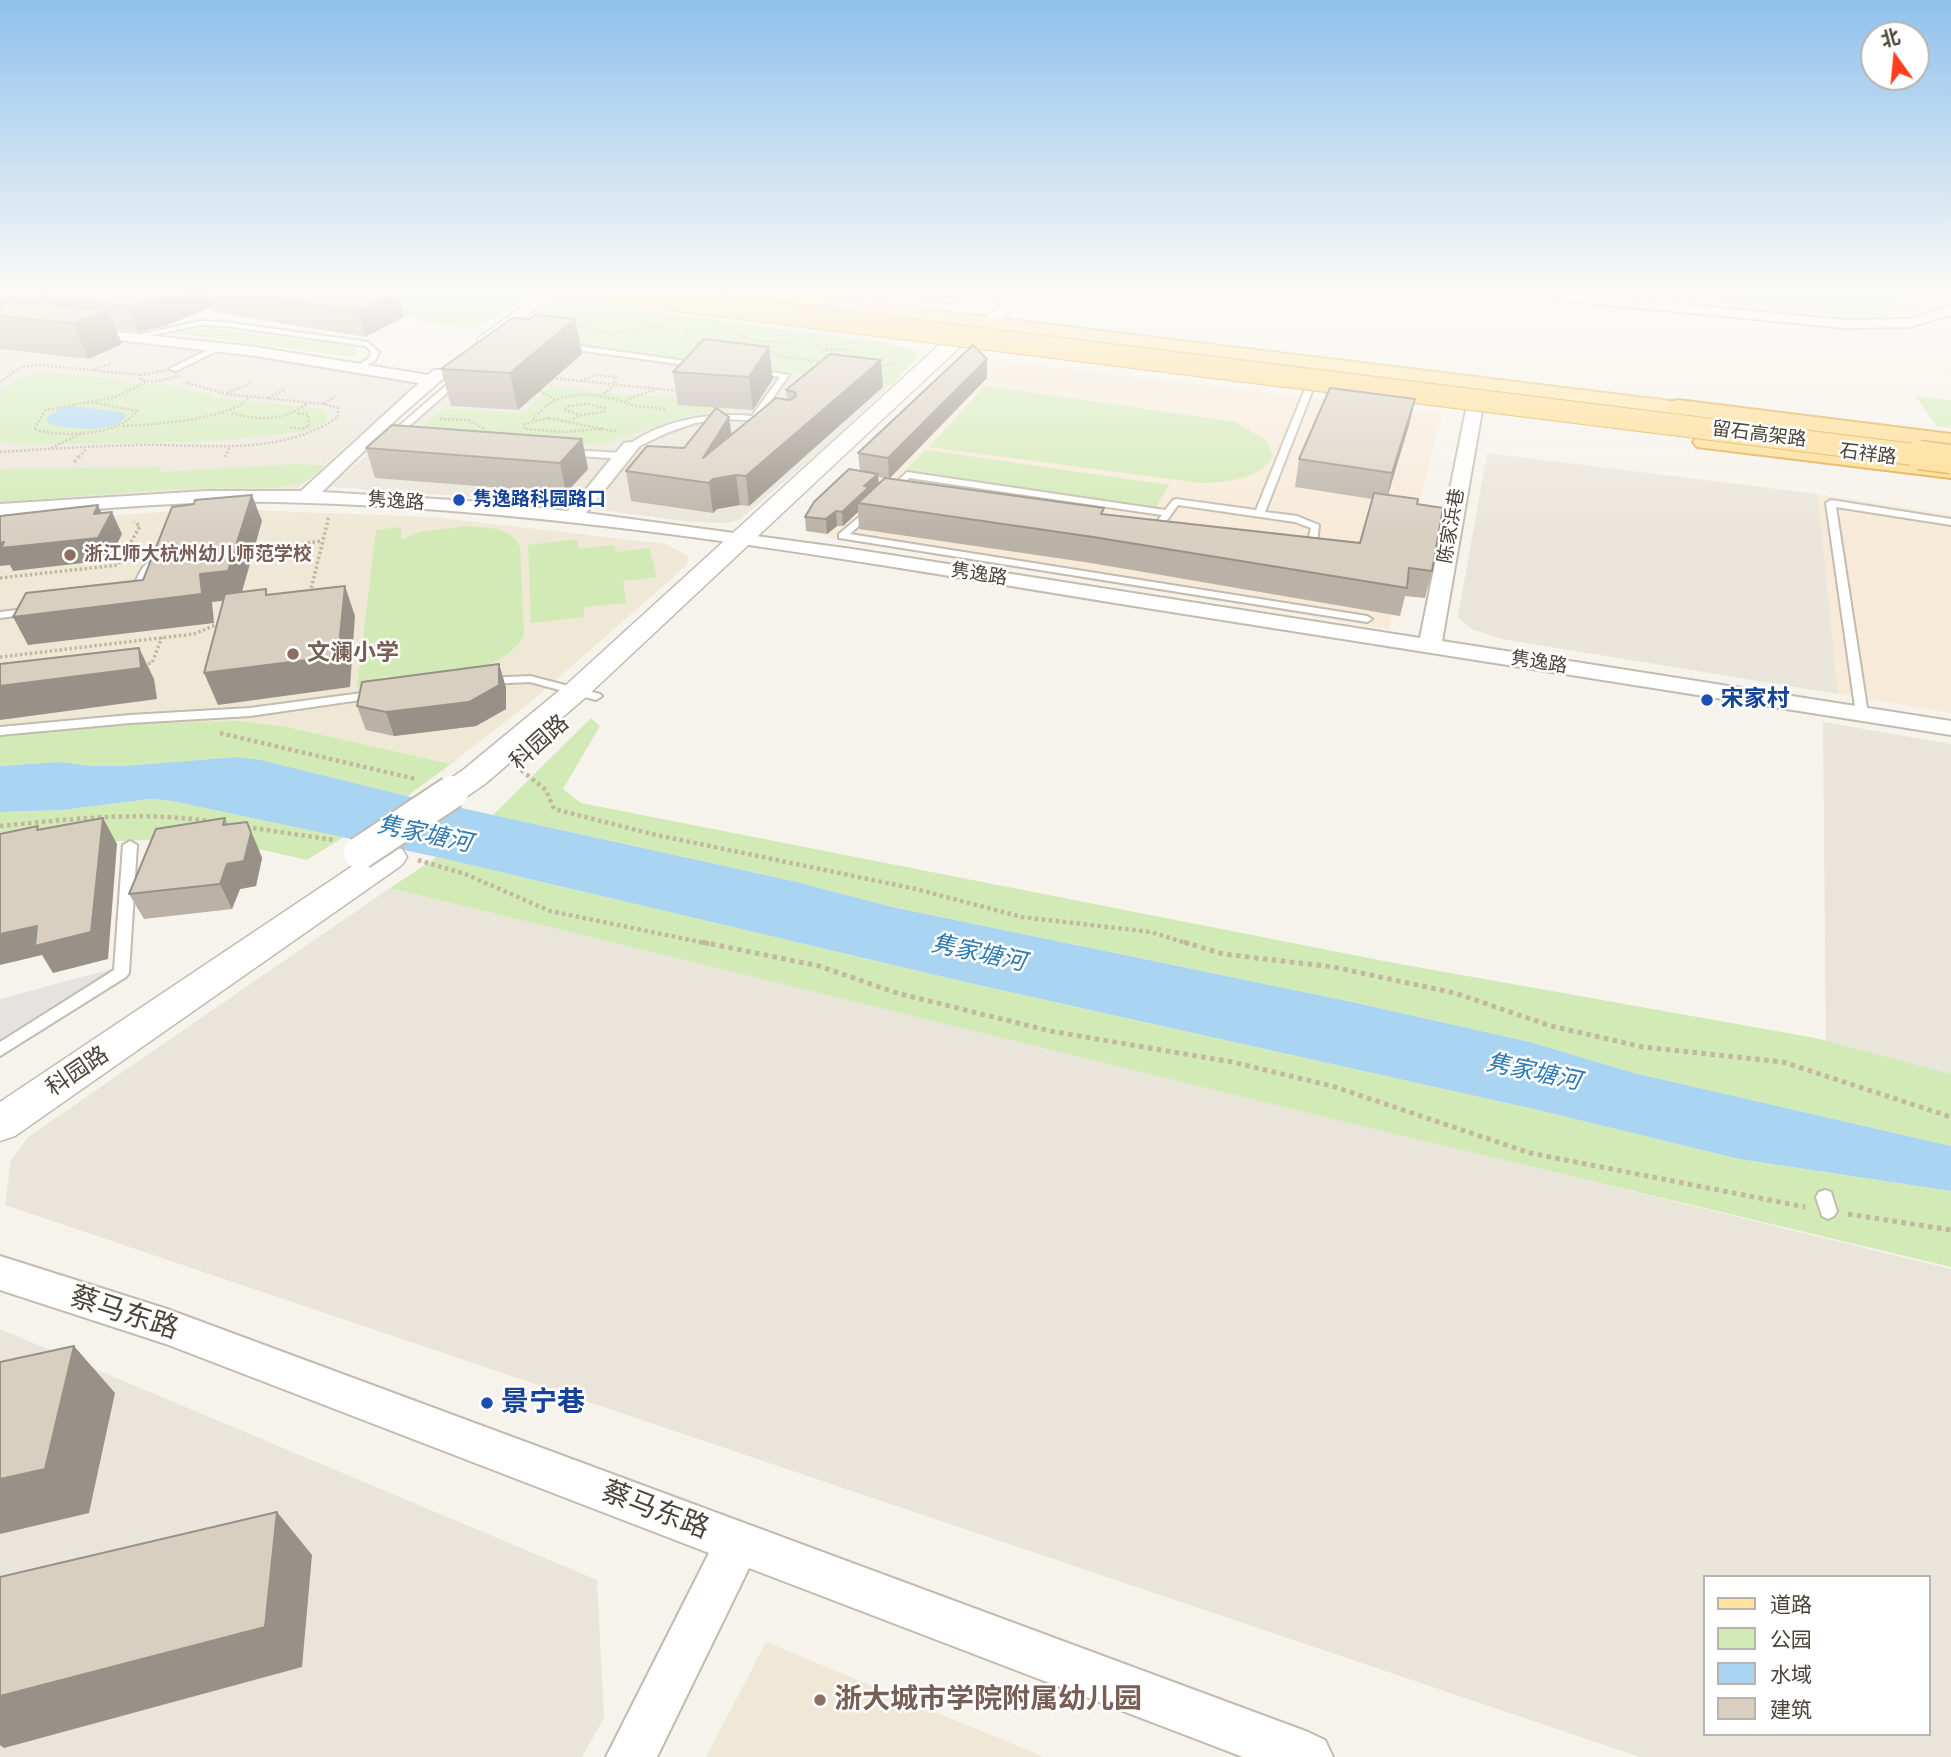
<!DOCTYPE html>
<meta charset="utf-8">
<style>
body{margin:0}
#map{position:relative;width:1951px;height:1757px;overflow:hidden;background:#f6f3ec;font-family:"Archivo Narrow","Noto Sans SC",sans-serif}
canvas{display:block}
.legend{position:absolute;left:1703px;top:1575px;width:228px;height:161px;box-sizing:border-box;background:#fff;border:2px solid #b7b4b0;margin:0;padding:9px 12px;list-style:none;font-size:21px;color:#4b4439}
.legend li{display:flex;align-items:center;gap:14px;height:35px}
.legend b{width:35px;border:2px solid #b7b4b0}
.north{position:absolute;left:1860px;top:21px;width:70px;height:70px;box-sizing:border-box;background:#fff;border:2px solid #b7b4b0;border-radius:50%;rotate:345deg;font-size:19px;font-weight:700;line-height:28px;text-align:center;color:#4b4439}
.north::after{content:'';display:block;margin:auto;width:24px;height:32px;background:#fc3f1d;clip-path:polygon(50% 0,100% 100%,50% 72%,0 100%)}
</style>
<div id="map">
<canvas width="1951" height="1757"></canvas>
<ul class="legend">
<li><b style="height:9px;background:#ffe39c"></b>道路</li>
<li><b style="height:19px;background:#d2eab5"></b>公园</li>
<li><b style="height:19px;background:#a9d4f2"></b>水域</li>
<li><b style="height:19px;background:#d8cfc1"></b>建筑</li>
</ul>
<div class="north">北</div>
</div>
<script>
const context = document.querySelector('canvas').getContext('2d');
context.lineJoin = 'round';
function fillPath(path, color) { context.fillStyle = color; context.fill(path, 'evenodd'); }
function strokePath(path, color, width, dash) { context.strokeStyle = color; context.lineWidth = width; context.lineCap = dash ? 'butt' : 'round'; context.setLineDash(dash || []); context.stroke(path); }
function write(font, color, halo, rows, align = 'center') {
  context.font = font + ' "Archivo Narrow","Noto Sans SC",sans-serif'; context.lineWidth = 5; context.setLineDash([]); context.textBaseline = 'middle'; context.strokeStyle = halo; context.fillStyle = color; for (const [text, x, y, turn = 0] of rows) {
    context.save(); context.translate(x, y); context.rotate((+turn || 0) * Math.PI / 180); context.textAlign = isNaN(turn) ? turn : align; if (halo) context.strokeText(text, 0, 0); context.fillText(text, 0, 0); context.restore();
  }
}
const residential = new Path2D(`
 M0 332 150 343 418 382 295 491 167 493 0 504Z
 M506 335 735 365 890 386 828 445 739 520 725 523 691 522 541 502 331 487 446 383Z
 M1487 453 1818 494 1838 694 1502 639 1471 629 1458 617Z
 M1823 722 1951 744V1080L1826 1052Z
 M390 888 1951 1269V1757H1640L5 1205 11 1160 28 1137ZM1704 1577H1928V1734H1704Z
 M0 1329 597 1580 604 1718 582 1757H0Z`);
const commercial = new Path2D(`
 M989 359 1442 414 1389 629 828 538 816 530 971 366Z
 M1818 494 1951 515V713L1838 694Z`);
const education = new Path2D(`
 M1602 292H1934L1935 293 1933 301 1917 310 1887 316 1856 317Z
 M247 510 433 517 666 544 688 556 687 563 679 572 533 700 451 764 287 727 128 724 0 736V523L161 512Z
 M766 1642 1044 1757H706Z`);
const green = new Path2D(`
 M233 292H496L527 298 475 329 417 321 414 316Z
 M1683 292H1894L1901 305C1863 328 1810 304 1771 300L1766 304 1684 296Z
 M560 299 886 343 916 351 917 358 890 386 506 335 553 300Z
 M212 328 359 347V352L353 357 172 333Z
 M45 372 118 379 123 383 168 385 226 399 321 409 327 413 326 422 308 431 219 441 18 445 0 441V392C12 379 28 374 45 372Z
 M550 386 625 395 685 397 740 402 730 410 689 415 601 445 429 433 423 428 425 423 444 409 523 413Z
 M985 386 1235 422 1265 439 1273 454C1264 480 1224 482 1201 483L929 447Z
 M1915 396 1951 400V428L1937 426Z
 M926 450 1169 485 1156 507 905 470Z
 M298 464 325 466 307 481 278 488 173 489 0 502V469L161 467 158 472Z
 M466 526C487 528 510 526 520 547L524 635C502 677 425 679 382 676L380 685 357 688 376 530 401 527V540L421 532Z
 M577 539 579 549 614 545 616 552 649 548 657 577 623 581 626 603 584 607V617L531 623 528 545Z
 M591 718 600 726 563 789 581 803 1389 962 1815 1038 1951 1074V1146L1634 1073 1530 1042 1352 1002 892 907 797 882 493 815Z
 M239 721 287 727 451 764 407 796 261 760 237 757 123 766H92L60 762 0 766V736L128 724Z
 M151 799 172 801 344 837 307 860 211 838 0 845V812L63 810Z
 M437 857 965 982 1538 1110 1739 1159 1951 1191V1267L1395 1134 390 888Z`);
const parking = new Path2D(`
 M829 292H980L968 302 945 306Z
 M122 966 0 1050V999Z`);
const water = new Path2D(`
 M70 406 122 412 126 416C115 435 66 429 48 423L46 419 59 409Z
 M237 757 261 760 407 796 797 882 892 907 1352 1002 1530 1042 1634 1073 1951 1146V1191L1739 1159 1538 1110 965 982 437 857 172 801 151 799 63 810 0 812V766L60 762 92 766H123Z`);
const pathFar3 = new Path2D(`
 M572 322 598 332 615 333
 M685 328V334L701 347
 M614 333 663 326
 M736 335 755 341 793 342
 M812 344 826 349 827 360
 M826 349 853 350
 M766 350 785 357 825 362
 M879 367 897 362
 M173 369 179 376 153 382 141 380V375Z
 M93 370 112 363
 M552 378 679 391
 M581 381 596 375 616 377 613 386 601 396
 M0 382 21 367 39 365 141 375
 M536 389 556 400
 M227 393 252 383
 M268 398 286 389
 M626 400 654 390
 M92 402 137 411C120 436 61 438 34 429L46 410 116 397 148 381
 M324 404 335 396
 M588 404 605 408 604 412 581 415 564 410 568 406Z
 M230 409 232 413C258 421 284 421 306 404
 M549 418 602 429 565 432 525 429 524 424Z
 M440 419 468 420 483 428 480 436
 M573 419 581 415
 M533 420C557 385 599 393 633 405 643 408 654 406 665 410
 M123 426C149 425 236 419 249 397
 M290 427 301 429 309 426 308 414 296 413
 M602 429 618 432
 M51 448 84 432
 M0 452C46 449 93 446 140 445 206 444 280 457 338 417V408L323 404 226 394 185 382
 M79 457 87 448
 M225 457 230 446`);
const pathFar2 = new Path2D(`
 M74 462 80 455
 M248 550 322 541
 M0 578 118 565 140 526 134 522
 M310 593 329 516
 M0 657 194 634 220 623
 M143 664 152 663 162 637`);
const pathFar1 = new Path2D(`
 M220 733 416 779
 M521 770 546 790 554 809 652 834 916 889 1022 917 1151 932 1189 944
 M0 826C71 819 139 811 210 821
 M246 827 334 840
 M418 860 465 874 550 911 710 944`);
const path = new Path2D(`
 M702 942 819 966 897 993 1050 1031 1232 1062 1332 1086 1530 1153 1805 1207
 M1184 942 1223 954 1333 967 1455 993 1551 1026 1643 1047 1783 1062 1951 1117
 M1848 1214 1951 1230`);
const service = new Path2D(`
 M870 292 946 298 955 297 962 292H969L959 300 946 302 873 294Z
 M974 292H994L1019 296 1016 298 977 294Z
 M200 321 225 322 368 342 379 352 375 361 361 368 357 366 369 358 371 352 366 346 225 326 200 325 138 338 134 336Z
 M565 344 700 363 704 365 700 367 562 348V344Z
 M218 345 225 347 176 371 169 369Z
 M752 369 789 375 760 416 767 417V421L724 419 695 423 669 432 633 449 626 447C660 420 710 412 752 416L780 377 752 373Z
 M458 375 465 377 399 435V441H393L392 432Z
 M1311 382 1315 384 1265 512 1297 516 1319 525 1316 551 1311 556 1302 554 1306 550 1311 528 1295 522 1178 505 1165 523 1162 524 1157 521 1162 515 909 478 893 495 885 493 907 472 1165 510 1173 500 1176 499 1256 510 1307 384Z
 M568 450 623 453 627 456 623 459 565 455V451Z
 M1831 500 1951 519V525L1836 507 1868 714 1862 718 1856 714 1826 503Z
 M872 506 875 507V511L850 534 1367 616 1372 619 1367 622 839 538V534Z
 M149 562 154 565C148 579 146 597 128 596L127 594C137 586 138 568 149 562Z
 M33 608 38 611 37 613 0 618V612Z
 M530 676 600 694 602 696 596 700 530 682 487 684 481 681 487 678Z
 M377 691 383 695 381 697 250 716 130 723 0 735V727L130 715 250 708Z
 M130 841 137 845 129 973 126 977 0 1056V1042L114 970 123 845Z
 M1825 1190 1831 1192 1837 1211 1834 1216 1828 1219 1822 1216 1816 1197 1819 1192Z`);
const minor = new Path2D(`
 M542 292H557L489 344H479L477 341 479 338Z
 M1013 292H1027C1016 306 996 330 977 326L975 323 992 312Z
 M1508 292H1554L1846 320 1908 319 1951 307V315L1909 327 1846 328 1515 296Z
 M80 328 256 347 428 375 434 370H446L448 373 446 376 400 416 322 492 469 501 568 511 624 443 630 442 639 447 586 513 852 549 1420 638 1467 405 1475 400 1483 405 1442 641 1951 721V735C1681 692 1410 650 1140 607 854 561 567 508 277 502 184 500 92 510 0 516V504L207 491H301L419 383 256 356 75 335 73 332Z
 M0 1256 167 1309 1308 1732 1325 1740 1333 1757H1243L749 1568 657 1757H606L709 1553 166 1344 0 1290Z`);
const tertiary = new Path2D(`
 M982 318 991 323 988 327 963 344 586 697 485 784 463 799 452 802 441 799 436 792 441 785 463 770 566 685 949 336Z
 M390 846 402 849 407 857 402 865 15 1136 0 1141V1102L378 849Z`);
const primary = new Path2D(`
 M567 292C586 292 648 287 660 301L650 307 576 298 569 296Z
 M733 292H784L1719 407 1727 409 1730 414 1727 419 1719 421 742 298 735 296Z`);
const trunk = new Path2D(`
 M1678 400 1951 434V448L1670 412 1667 407 1670 402Z
 M1705 435 1951 464V478L1697 447 1693 442 1697 437Z`);
const tertiaryBridge = new Path2D(`
 M360 853 452 792`);
const trunkBridgeFar1 = new Path2D(`
 M608 292 1933 457`);
const trunkBridge = new Path2D(`
 M1919 455 1951 459`);
const wall = new Path2D(`
 M0 292H397L404 317 365 337 214 312 212 307 165 326 139 332 116 330 122 344 88 359 0 349V305L4 303H0Z
 M529 319H575L582 354 518 410 451 406 441 369Z
 M987 359V378L889 479 1103 514 1360 543 1372 499 1295 487 1299 459 1415 399 1409 425 1388 495 1417 504 1432 571 1425 598 1405 596 1400 616 1091 563 859 529 858 512 843 526H837L827 534 806 531 805 517 860 471 858 453ZM878 477 889 479 879 484Z
 M673 372 773 379 753 410 678 405Z
 M883 387 749 506 740 505 717 509 713 513 631 501 626 471 684 448 731 435 787 399 786 390Z
 M582 439 588 469 566 493 375 478 366 448Z
 M499 664 506 688V709L476 726 394 736 366 730 357 706Z
 M225 818 228 824 247 822 258 847 262 858 256 886 240 889 232 909 144 919 129 894Z`);
const shadedWall = new Path2D(`
 M177 292H206L212 307 165 326 139 332 129 306Z
 M397 292 404 317 365 337 358 311Z
 M108 310 122 344 88 359 73 323Z
 M575 319 582 354 518 410 510 373Z
 M769 347 773 379 753 410 749 377Z
 M987 359V378L889 479 888 458Z
 M881 360 883 387 749 506 746 476Z
 M1415 399 1409 425 1386 501 1392 473Z
 M729 417 733 445 713 479 736 475 740 505 717 509 713 513 709 483 703 458Z
 M582 439 588 469 566 493 560 463Z
 M878 474 879 488 858 503V512L843 526 842 512 864 486Z
 M252 495 262 521 240 599 212 602 214 623 28 645 13 617 200 574Z
 M98 505 106 523 112 512 122 534 109 560 13 571 10 565 0 566V543L94 514Z
 M836 511 837 526 827 534 826 519Z
 M345 586 355 616 350 687 218 705 204 673Z
 M139 648 154 679 157 699 0 720V679Z
 M499 664 506 688V709L476 726 394 736 386 712Z
 M103 818 117 844 108 959 53 973 42 955 0 965V934Z
 M247 822 262 858 256 886 240 889 232 909 220 884 227 864Z
 M74 1346 115 1393 89 1513 0 1534V1479Z
 M277 1512 312 1555 302 1667 4 1748 0 1745V1696Z`);
const building = new Path2D(`
 M57 292H177L155 300 129 306 40 298Z
 M234 292H396L358 311Z
 M10 301 108 310 73 323 0 316V305Z
 M535 315 575 319 510 373 441 369 512 318 529 319Z
 M704 339 769 347 749 377 673 372Z
 M973 345 987 359 888 458 858 453Z
 M830 354 881 360 746 476 736 475 713 479 709 483 626 471 647 446 684 448 716 408 729 417 703 458 776 398 790 400 796 396 795 392 786 390Z
 M1330 388 1415 399 1392 473 1299 459Z
 M392 425 582 439 560 463 366 448Z
 M849 469 878 474 864 486 869 487 842 512 836 511 826 519 805 517 814 502Z
 M885 478 1104 508 1101 514 1360 543 1374 493 1418 499 1417 504 1443 508 1432 571 1409 568 1407 588 1093 537 858 503Z
 M252 495 228 571 200 574 202 594 13 617 26 593 143 580 172 507 194 504 195 500Z
 M98 505 94 514 112 512 98 538 1 548 4 542 0 543V516Z
 M345 586 338 656 204 673 225 594 266 589V595Z
 M139 648 141 668 0 686V664Z
 M499 664V685L469 702 386 712 357 706 362 682Z
 M103 818 91 932 35 946 37 926 0 934V834L38 826 37 830Z
 M225 818 223 825 247 822 251 833 244 861 227 864 220 884 129 894 156 829Z
 M74 1346 45 1469 0 1479V1362Z
 M277 1512 265 1627 0 1696V1577Z`);
const markers = [
 [459,500,7,"#1a4fb4"],
 [70,555,7,"#8d6e63"],
 [293,654,7,"#8d6e63"],
 [1707,700,7,"#1a4fb4"],
 [487,1403,7,"#1a4fb4"],
 [820,1700,7,"#8d6e63"]
];
const farStreetnames = [
 ["留石高架路",1759,435,7],
 ["石祥路",1868,455,7],
 ["隽逸路",396,502,4],
 ["陈家浜巷",1452,526,-80],
 ["隽逸路",979,575,9],
 ["隽逸路",1539,663,9]
];
const farTransitnames = [
 ["隽逸路科园路口",473,500]
];
const farEducationnames = [
 ["浙江师大杭州幼儿师范学校",84,555]
];
const educationNames = [
 ["文澜小学",307,654]
];
const transitNames = [
 ["宋家村",1721,700]
];
const streetNames = [
 ["科园路",540,743,-42],
 ["科园路",78,1072,-34]
];
const waterNames = [
 ["隽家塘河",424,835,12],
 ["隽家塘河",978,954,12],
 ["隽家塘河",1533,1073,12]
];
const nearStreetnames = [
 ["蔡马东路",124,1314,18],
 ["蔡马东路",655,1511,21]
];
const nearTransitnames = [
 ["景宁巷",501,1403]
];
const nearEducationnames = [
 ["浙大城市学院附属幼儿园",834,1700]
];
fillPath(residential, '#eae5da');
fillPath(commercial, '#f7ead8');
fillPath(education, '#efe8d6');
fillPath(green, '#d2eab5');
fillPath(parking, '#e5e3e0');
fillPath(water, '#a9d4f2');
strokePath(service, '#c2bbae', 4);
strokePath(minor, '#c2bbae', 4);
strokePath(tertiary, '#c2bbae', 3);
strokePath(primary, '#e6c16a', 4);
strokePath(trunk, '#e0a43c', 4);
strokePath(pathFar3, '#c4b79f', 2.5, [2, 2]);
strokePath(pathFar2, '#c4b79f', 3.5, [2.5, 2.5]);
strokePath(pathFar1, '#c4b79f', 4.5, [3.5, 3.5]);
strokePath(path, '#c4b79f', 5, [4.5, 4.5]);
fillPath(service, '#fff');
fillPath(minor, '#fff');
fillPath(tertiary, '#fff');
fillPath(primary, '#ffe39c');
fillPath(trunk, '#ffd985');
strokePath(tertiaryBridge, '#c2bbae', 36, []);
strokePath(trunkBridgeFar1, '#e0a43c', 23, []);
strokePath(trunkBridge, '#e0a43c', 31, []);
strokePath(tertiaryBridge, '#fff', 32);
strokePath(trunkBridgeFar1, '#ffd985', 21);
strokePath(trunkBridge, '#ffd985', 28);
fillPath(wall, '#bab2a6');
fillPath(shadedWall, '#979187');
fillPath(building, '#d8cfc1');
strokePath(building, '#979187', 2);
const sky = context.createLinearGradient(0, 0, 0, 538);
sky.addColorStop(0, '#8fc1ec');
sky.addColorStop(0.54, '#fbfaf6');
sky.addColorStop(1, '#fbfaf600');
context.fillStyle = sky;
context.fillRect(0, 0, 1951, 538);
for (const [x, y, r, color] of markers) { const dot = new Path2D(); dot.arc(x, y, r, 0, 2 * Math.PI); context.fillStyle = color; context.fill(dot); strokePath(dot, '#fff', 2.5); }
write('19px', '#4b4439', '#fff', farStreetnames);
write('bold 19px', '#164399', '#fff', farTransitnames, 'left');
write('bold 19px', '#785e54', '#fff', farEducationnames, 'left');
write('bold 23px', '#785e54', '#fff', educationNames, 'left');
write('bold 23px', '#164399', '#fff', transitNames, 'left');
write('23px', '#4b4439', '#fff', streetNames);
write('italic 24px', '#2e7ab2', '#fff', waterNames);
write('28px', '#4b4439', '#fff', nearStreetnames);
write('bold 28px', '#164399', '#fff', nearTransitnames, 'left');
write('bold 28px', '#785e54', '#fff', nearEducationnames, 'left');
</script>
